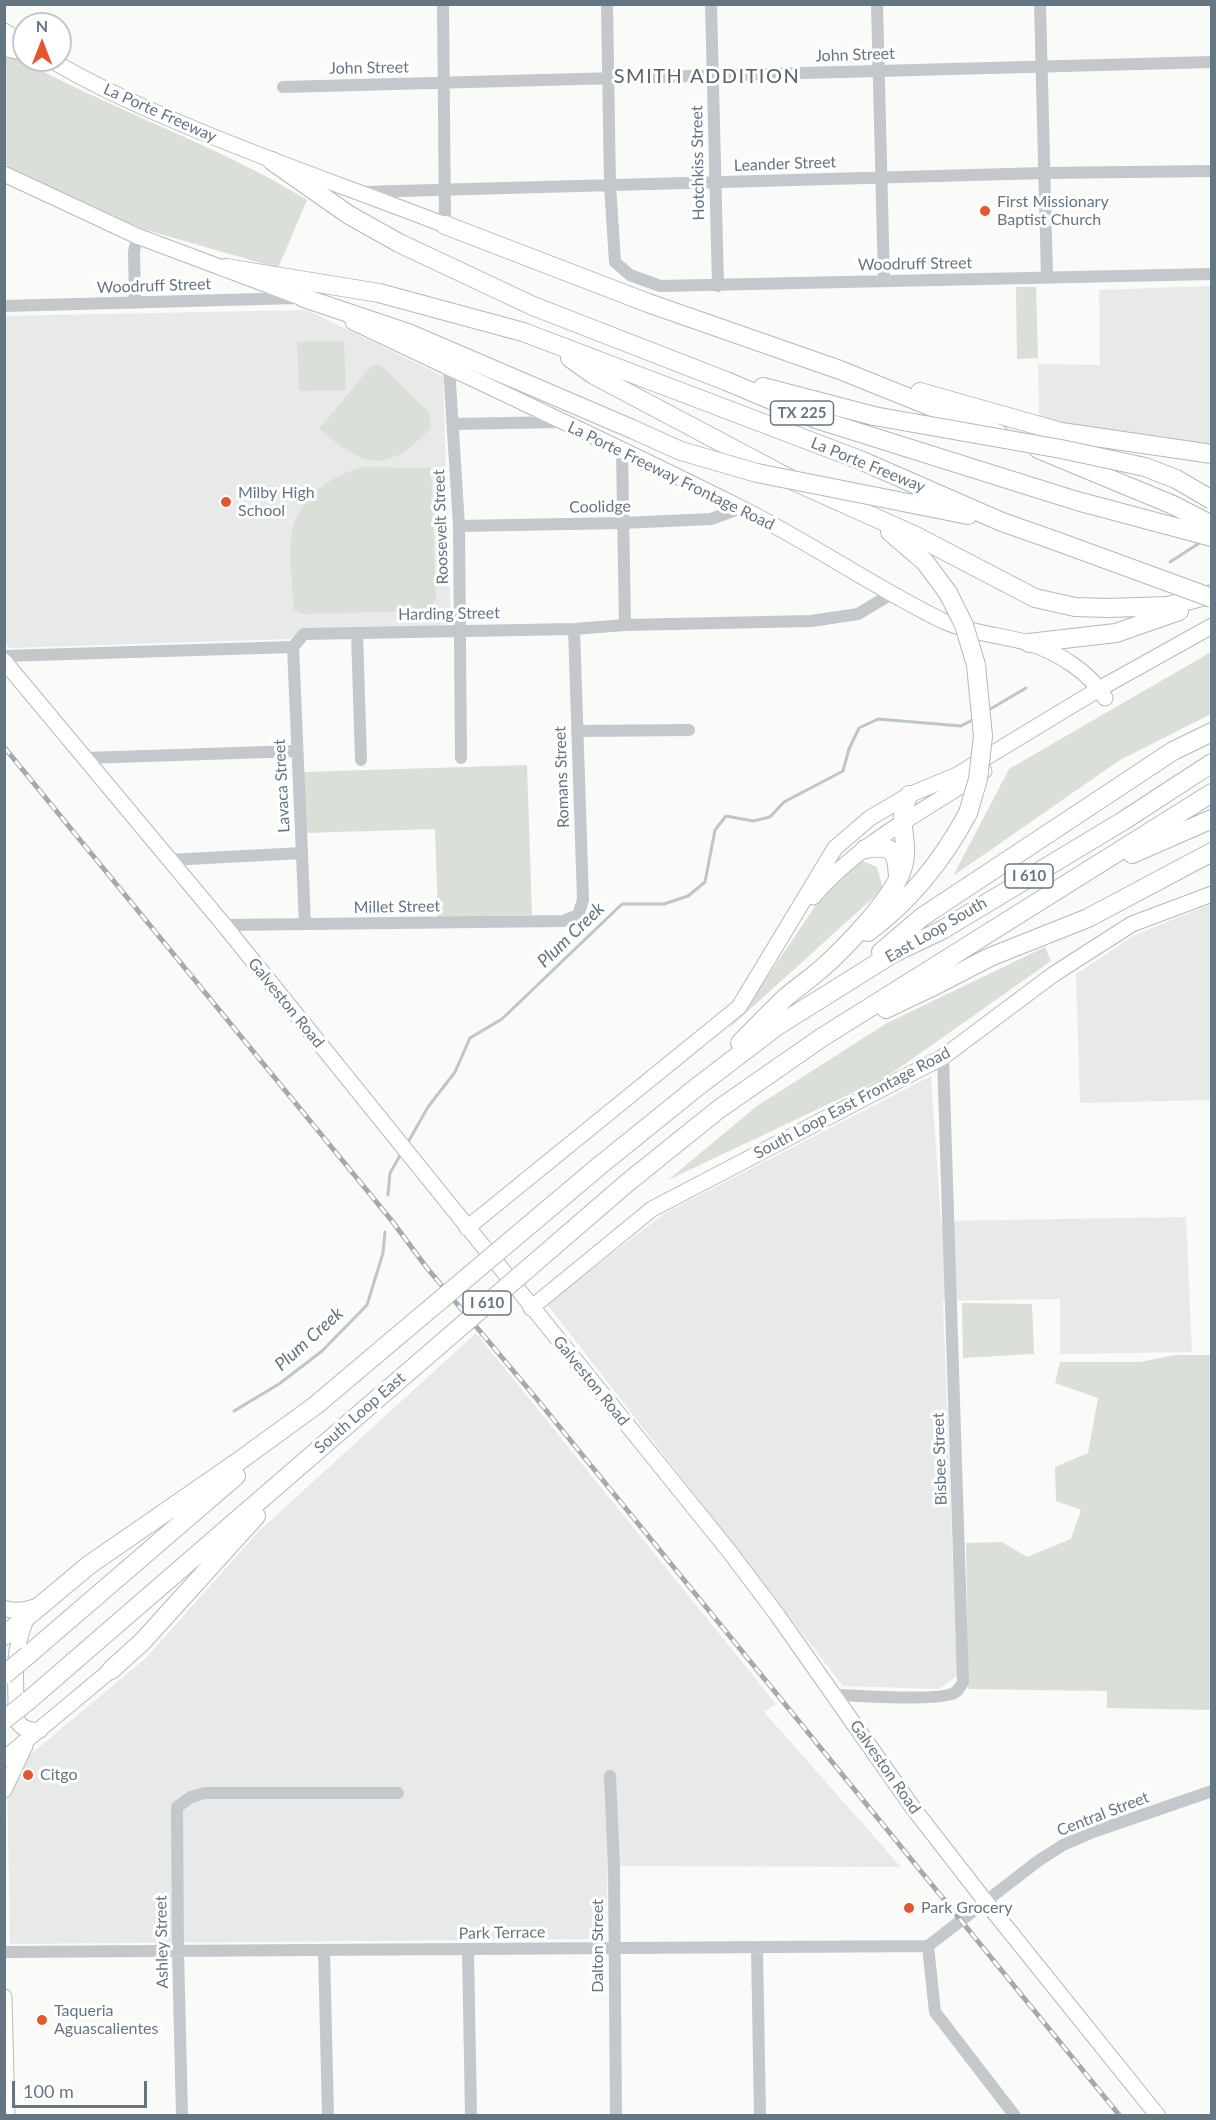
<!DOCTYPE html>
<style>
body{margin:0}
#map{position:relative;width:1216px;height:2120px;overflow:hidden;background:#fafaf8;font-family:Lato,sans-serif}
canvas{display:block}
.frame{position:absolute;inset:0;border:6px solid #657683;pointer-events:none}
.north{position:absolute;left:12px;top:12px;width:60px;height:60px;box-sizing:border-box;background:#fff;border:2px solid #c1c8cd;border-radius:50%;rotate:0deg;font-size:16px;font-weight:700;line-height:24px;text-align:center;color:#657683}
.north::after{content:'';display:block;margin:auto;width:21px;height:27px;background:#e4572e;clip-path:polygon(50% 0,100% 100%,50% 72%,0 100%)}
.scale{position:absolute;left:12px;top:2081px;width:135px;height:27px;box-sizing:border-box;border:3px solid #657683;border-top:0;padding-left:8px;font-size:18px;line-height:21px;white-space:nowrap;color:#657683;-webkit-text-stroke:4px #fff;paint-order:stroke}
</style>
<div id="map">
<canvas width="1216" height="2120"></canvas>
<div class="frame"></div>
<div class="north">N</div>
<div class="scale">100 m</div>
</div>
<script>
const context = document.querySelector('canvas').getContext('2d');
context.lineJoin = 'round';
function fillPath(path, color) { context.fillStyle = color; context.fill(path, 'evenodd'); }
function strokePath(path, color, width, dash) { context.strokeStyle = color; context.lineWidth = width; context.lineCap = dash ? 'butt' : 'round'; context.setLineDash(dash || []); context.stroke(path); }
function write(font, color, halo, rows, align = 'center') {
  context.font = font + ' Lato,sans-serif'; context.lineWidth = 6; context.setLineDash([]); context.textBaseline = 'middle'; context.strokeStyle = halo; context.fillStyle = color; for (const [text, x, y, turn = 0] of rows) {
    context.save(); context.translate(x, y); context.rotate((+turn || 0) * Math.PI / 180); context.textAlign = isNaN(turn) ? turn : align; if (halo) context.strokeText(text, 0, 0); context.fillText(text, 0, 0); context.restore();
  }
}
const built = new Path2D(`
 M1211 286V445L1167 443 1100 433 1039 418 1038 364 1100 365 1099 290Z
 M307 310 443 376 451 628 302 631 290 639 9 648 4 642V316Z
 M1211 904V1100L1080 1103 1076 974 1135 935Z
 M931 1076 941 1221 1186 1217 1192 1352 1060 1354V1299L943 1301 957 1676 939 1689 843 1686 547 1304 665 1213Z
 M476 1333 776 1704 764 1712 901 1867 608 1866 605 1939 10 1944 7 1774 146 1658 258 1532Z`);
const green = new Path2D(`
 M11 54C107 109 213 142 307 200L278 268 143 229 9 168 4 161V56Z
 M1016 287H1036L1038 358 1017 359Z
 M344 341 346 390 299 391 297 342Z
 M372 365H380L429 412 431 428C386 474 367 469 319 429Z
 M364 467 431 468 436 599 425 611 302 614 294 610C293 587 289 563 291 541 293 502 329 475 364 467Z
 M1211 652V714L1120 760 953 876 1009 769Z
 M527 765 532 915 438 917 435 829 306 833 304 772Z
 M860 860 877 867 883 889 729 1028 763 983 827 889Z
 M1045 947 1051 961 888 1076 668 1180 757 1106 887 1023Z
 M962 1303 1032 1304 1034 1354 963 1358Z
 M1175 1355H1211V1710L1107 1708V1691L968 1689 966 1543 1002 1542 1027 1557 1071 1539 1081 1510 1056 1501 1055 1467 1088 1453 1098 1398 1055 1383 1060 1362H1140Z`);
const stream = new Path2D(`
 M1170 562 1201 542
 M987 711 1026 688
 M407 1144 428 1107 455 1072 470 1038 502 1019 622 904H664L688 896 705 882 715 830 726 816 753 821 770 817 784 802 843 771 849 749 859 728 878 719 961 726 974 719
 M388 1195 390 1173 402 1152
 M234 1411 279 1384 322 1351 367 1305 383 1253 385 1232`);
const minor = new Path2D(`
 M443 4 445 225
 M607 4 610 185 615 262 630 275 660 286 1212 274
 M711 4 718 286
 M877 4 884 281
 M1040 4 1047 277
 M283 87 1212 62
 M363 192 1044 173 1212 171
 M135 303 134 252 137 236
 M4 306 297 298
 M449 368 459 526 461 758
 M454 424 562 422
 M622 451 625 625
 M459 526 622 523 711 519 741 508
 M357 633 361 760
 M293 647 305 924
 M4 656 293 647 304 634 574 629 625 625 811 621 858 614 893 593
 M577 731 689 730
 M86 758 297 751
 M169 860 302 853
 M224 925 563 921 578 915 583 900 574 629
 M834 1695C858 1695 936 1702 954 1693 959 1690 961 1686 963 1682L943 1057
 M610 1776 614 1868 616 2116
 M928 1946 935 2012 1015 2116
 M757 1949 760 2116
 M324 1950 328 2116
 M468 1950 471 2116
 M4 1952 928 1946 1038 1861 1063 1845 1093 1832 1212 1791
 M182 2116 178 1950 177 1807 191 1797 205 1793H398`);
const major = new Path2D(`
 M4 31 24 43
 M4 48 24 53
 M51 60C96 87 144 108 192 128 275 163 360 192 445 225
 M4 174 137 236 313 302
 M353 322C481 383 611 443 739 507 808 541 872 586 941 620 969 633 1000 635 1029 643 1057 652 1090 672 1105 698
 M4 661 224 925 729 1551 778 1616 913 1808 986 1902 1158 2116
 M813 897C858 843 926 810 984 771
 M467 1228 739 1007 835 848 870 818 909 795 957 775 1099 689 1212 626
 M531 1308 652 1209 943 1057 1054 974 1132 924 1212 894
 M4 1608C15 1613 28 1609 38 1606
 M26 1619C14 1651 15 1665 16 1699 16 1705 15 1713 16 1718 20 1729 30 1731 40 1730
 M4 1759 111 1670
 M4 1790 25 1746
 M4 1997 7 2116`);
const highway = new Path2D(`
 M272 161 349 215 399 243 533 306 726 381 819 420 1077 501 1212 537
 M445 225 648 303 840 370 999 434
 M226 268 379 293 523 332 860 460 1002 522 1056 541
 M304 298 408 333 632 429
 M570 358 594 375 796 482 916 536 1035 598 1075 607 1108 608 1168 606 1212 594
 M763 387 874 416
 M920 392 1061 432 1212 454
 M1038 449 1173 505 1212 525
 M908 503 968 515
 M890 532 925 562 948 593
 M1029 643 1116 633 1179 611
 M976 665 983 736
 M865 849C893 845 896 849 898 876
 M1132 854 1212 819
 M868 932C911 900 943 860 968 813
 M881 952 922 917 1173 751 1212 732
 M886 1009 932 987 990 957 1088 918 1212 852
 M740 1043C755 1028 770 1012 785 998 800 985 817 974 831 960 853 939 888 902 900 875 914 843 893 824 909 795
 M598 1167 697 1087 777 1026 892 954 942 930 1123 821 1212 763
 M627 1183 719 1109 821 1038 1212 793
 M4 1636 89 1565 235 1464 316 1405
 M28 1655 236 1476
 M111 1670 143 1641 256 1516
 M28 1701 348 1424`);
const rail = new Path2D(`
 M4 747 392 1221 427 1268 536 1398 1120 2116`);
const highwayBridge = new Path2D(`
 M874 416 1061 449 1145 467 1176 479 1212 500
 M632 429 681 451 757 473 908 503
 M1056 541 1212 598
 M948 593 964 625 976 665
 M968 813 978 779 983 736
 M316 1405 598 1167
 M348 1424 627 1183
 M4 1675 28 1655
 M4 1720 28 1701`);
const markers = [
 [985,211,6,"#e4572e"],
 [226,502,6,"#e4572e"],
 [28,1775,6,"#e4572e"],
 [909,1908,6,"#e4572e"],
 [42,2020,6,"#e4572e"]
];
const shields = [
 [802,413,63],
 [1029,876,48],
 [487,1303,48]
];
const shieldNames = [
 ["TX 225",802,413],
 ["I 610",1029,876],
 ["I 610",487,1303]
];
const streetNames = [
 ["John Street",855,55,-2],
 ["John Street",369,68,-1],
 ["La Porte Freeway",160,113,24],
 ["Hotchkiss Street",698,163,-91],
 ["Leander Street",785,164,-2],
 ["Woodruff Street",915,264,-1],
 ["Woodruff Street",154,286,-2],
 ["La Porte Freeway",868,465,22],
 ["La Porte Freeway Frontage Road",671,476,26],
 ["Coolidge",600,507,-1],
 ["Roosevelt Street",441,527,-92],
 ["Harding Street",449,614,-1],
 ["Romans Street",562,777,-92],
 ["Lavaca Street",282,786,-93],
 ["Millet Street",397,907,-1],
 ["East Loop South",936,930,-30],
 ["Galveston Road",286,1003,51],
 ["South Loop East Frontage Road",852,1103,-28],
 ["Galveston Road",591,1381,51],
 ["South Loop East",360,1413,-41],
 ["Bisbee Street",940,1459,-92],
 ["Galveston Road",885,1767,55],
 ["Central Street",1103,1814,-21],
 ["Park Terrace",502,1933,-1],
 ["Ashley Street",162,1942,-91],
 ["Dalton Street",598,1946,-90]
];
const poiNames = [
 ["First Missionary",997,202],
 ["Baptist Church",997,220],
 ["Milby High",238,493],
 ["School",238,511],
 ["Citgo",40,1775],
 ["Park Grocery",921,1908],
 ["Taqueria",54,2011],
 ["Aguascalientes",54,2029]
];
const waterNames = [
 ["Plum Creek",571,935,-44],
 ["Plum Creek",309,1339,-42]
];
const quarterNames = [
 ["SMITH ADDITION",707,77]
];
fillPath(built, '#e8e9e9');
fillPath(green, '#dadfd7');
strokePath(stream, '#bbc7cb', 3);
strokePath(major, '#b5babe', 17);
strokePath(highway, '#b4b9bd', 20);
strokePath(minor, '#c3c8cc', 12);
strokePath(major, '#fff', 15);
strokePath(highway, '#fff', 18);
strokePath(rail, '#a2aab0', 5);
strokePath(rail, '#fff', 3, [9]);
strokePath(highwayBridge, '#b4b9bd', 20, []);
strokePath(highwayBridge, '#fff', 18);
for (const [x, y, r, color] of markers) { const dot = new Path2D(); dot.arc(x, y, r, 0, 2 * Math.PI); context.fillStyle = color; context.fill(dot); strokePath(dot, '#fff', 2); }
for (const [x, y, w] of shields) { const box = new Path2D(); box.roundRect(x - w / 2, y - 12, w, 24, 4.5); context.fillStyle = '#fff'; context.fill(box); strokePath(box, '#657683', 1.5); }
write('bold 15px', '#657683', null, shieldNames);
write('16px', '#657683', '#fff', streetNames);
write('16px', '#657683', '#fff', poiNames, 'left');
write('italic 18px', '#60757c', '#fff', waterNames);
context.letterSpacing = '1.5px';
write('20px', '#57646e', '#fff', quarterNames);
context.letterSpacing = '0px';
</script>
